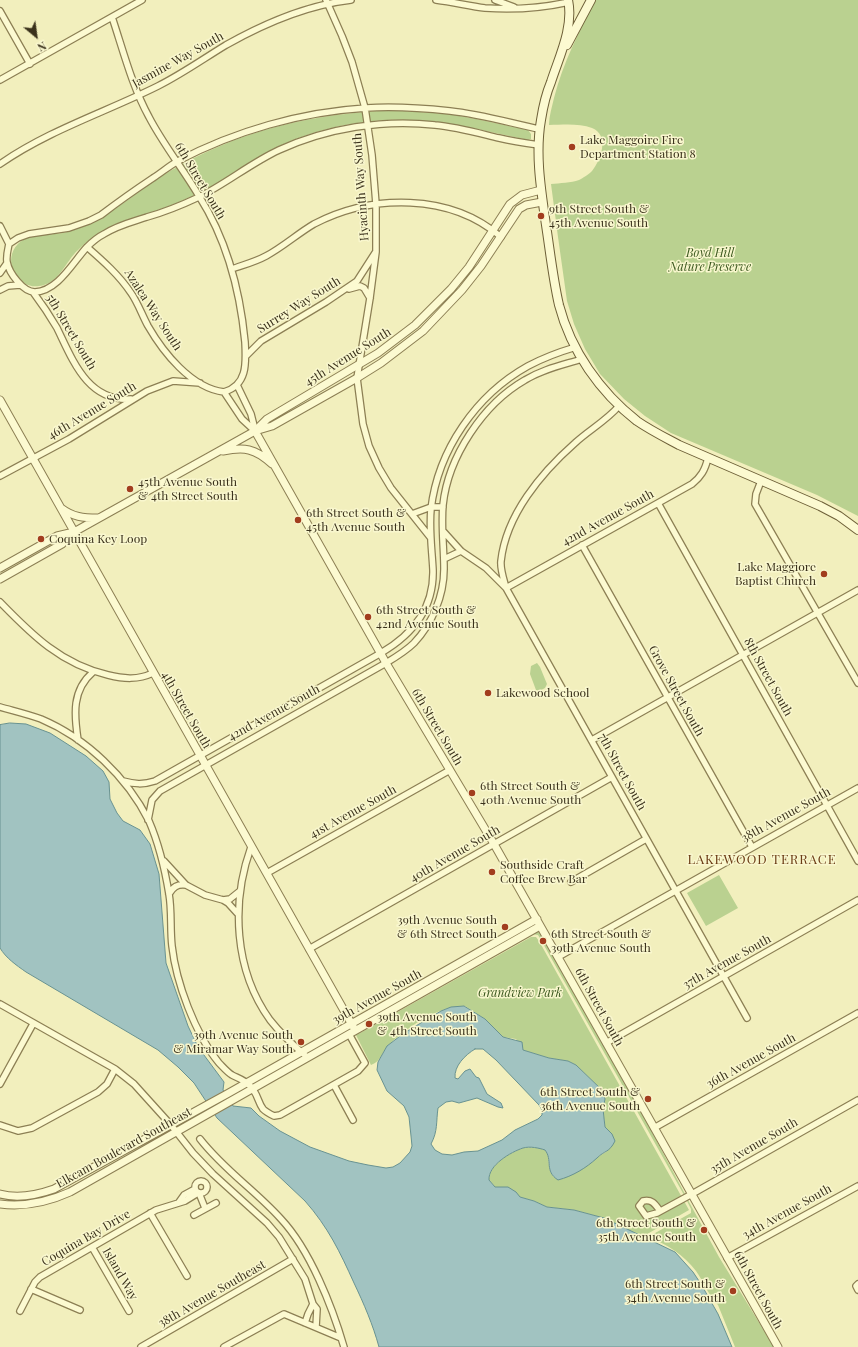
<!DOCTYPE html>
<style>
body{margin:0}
#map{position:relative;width:858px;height:1347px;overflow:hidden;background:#f2efbd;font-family:"Playfair Display",serif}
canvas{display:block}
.north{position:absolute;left:16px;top:16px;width:40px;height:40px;-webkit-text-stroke:3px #f9f7ce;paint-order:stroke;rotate:151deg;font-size:11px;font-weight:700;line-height:16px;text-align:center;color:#3a311b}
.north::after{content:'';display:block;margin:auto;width:14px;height:18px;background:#3a311b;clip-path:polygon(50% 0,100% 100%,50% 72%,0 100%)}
</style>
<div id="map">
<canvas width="858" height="1347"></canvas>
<div class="north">N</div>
</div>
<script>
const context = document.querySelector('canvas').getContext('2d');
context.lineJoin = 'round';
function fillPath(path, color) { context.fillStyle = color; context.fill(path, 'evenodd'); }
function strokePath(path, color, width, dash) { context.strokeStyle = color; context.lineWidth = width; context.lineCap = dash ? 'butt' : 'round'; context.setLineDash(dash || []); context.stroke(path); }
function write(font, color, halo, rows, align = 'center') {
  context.font = font + ' "Playfair Display",serif'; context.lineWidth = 3; context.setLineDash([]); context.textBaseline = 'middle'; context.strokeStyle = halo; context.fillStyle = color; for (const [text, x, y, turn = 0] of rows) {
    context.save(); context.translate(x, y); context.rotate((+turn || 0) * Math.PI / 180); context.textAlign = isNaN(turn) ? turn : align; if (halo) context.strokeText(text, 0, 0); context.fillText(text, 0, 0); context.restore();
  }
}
const green = new Path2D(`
 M596 0H858V516L817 495 671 433 645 416 624 399 600 374 585 349 574 324 567 301 558 237 551 184C560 183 571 183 579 180 583 178 589 174 592 171 601 160 610 135 592 128 579 123 562 125 549 125 549 116 552 107 554 98 563 63 579 31 596 0Z
 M378 111H405L449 114 476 119 528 130 531 134V139L528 140C494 133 460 124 425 121 375 116 321 126 275 148 251 160 231 177 207 189 189 198 171 206 152 212 138 217 123 220 110 227 98 233 87 241 78 250 65 262 59 284 39 286 23 289 7 271 12 254 19 232 45 236 63 233 71 231 80 228 87 225 116 212 142 187 170 171 237 132 302 116 378 111Z
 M537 663 540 667 547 684 545 688 539 691 536 690 530 674 531 666Z
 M719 875 738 908 706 926 687 893Z
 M539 930 628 1087 685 1194 684 1195 541 940 538 935 532 934Z
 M531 937H536L539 941 689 1210 642 1237 604 1218 574 1210 547 1207 534 1201 520 1197 502 1187H495L489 1180C488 1165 511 1152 523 1148 530 1146 539 1148 545 1149 552 1159 545 1168 555 1178 563 1176 573 1174 580 1170 589 1165 596 1157 606 1152L612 1134 605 1127 603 1109 605 1099 602 1090 576 1065 568 1061 549 1058 523 1050 516 1039 503 1037 485 1019 465 1006C457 1007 448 1008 440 1011 424 1017 401 1032 389 1045 381 1052 382 1061 371 1065L356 1035 362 1032Z
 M688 1200 719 1257 774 1347H735L718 1305C708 1295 704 1282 696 1271 683 1254 668 1245 648 1237L691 1213V1209L687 1201Z`);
const water = new Path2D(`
 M10 723 26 724 50 733 86 756 103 771 109 782 110 799 117 813 123 821 140 830 150 844 159 874 166 963 188 1026 198 1047 224 1082 223 1090 233 1106 251 1108 259 1116 280 1131 310 1147 349 1161 368 1165 386 1168 393 1167 400 1163 410 1152 412 1146 411 1136 409 1117 404 1106 387 1091 377 1070 378 1062 387 1046 404 1033 441 1011 451 1007 464 1006 485 1019 503 1037 522 1042 523 1050 549 1058 568 1061 576 1065 602 1090 605 1099 603 1109 605 1127 612 1134 615 1141C609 1153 605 1150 597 1158 586 1168 573 1176 558 1180 544 1171 553 1160 545 1150 539 1148 530 1146 523 1148 511 1152 488 1165 489 1180L495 1187H508L516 1192 520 1197 534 1201 547 1207 574 1210 604 1218 675 1252 693 1272 701 1284 718 1314 732 1347H379C373 1325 364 1304 354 1283 340 1252 328 1227 305 1201L217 1118 194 1083 178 1067 158 1050 26 972C16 965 6 958 0 948V725ZM475 1049H483L496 1060 539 1105 542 1110V1115L538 1119 515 1130 502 1140 478 1151 464 1152 452 1155 442 1154 435 1150 431 1144C438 1131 436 1122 438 1108L446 1102 452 1101 459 1103 477 1098 498 1107 503 1108 501 1103 487 1094 479 1078 476 1077 470 1069 465 1071 458 1079 455 1078C454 1066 465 1055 475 1049Z`);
const minor = new Path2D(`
 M326 0 342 36 352 62 365 108 372 155 376 204V252L370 298 357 378 363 424 369 446 379 468 391 488 430 537
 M436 0C453 2 469 6 485 8 514 10 542 8 569 2
 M495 0 514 7
 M0 11 30 64
 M112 17C123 50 132 86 149 117 163 144 183 169 199 196 227 240 240 290 245 342 246 362 248 385 224 392L242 419 255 431
 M0 80 142 0
 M0 164C49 130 106 112 158 86 182 74 203 59 226 45 265 23 307 5 351 0
 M0 226 9 244
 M9 244C8 249 6 256 7 262 9 273 23 292 35 292 58 291 73 262 87 247 92 242 98 237 104 234 118 225 132 222 147 217 165 212 182 205 199 197 227 183 251 163 279 150 327 128 383 119 435 125 457 127 478 133 499 138 512 141 525 143 539 145
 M9 244 18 238 29 234 69 228 89 221 101 215C118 202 135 190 153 178 161 173 169 166 178 161 235 131 301 112 366 108 394 106 422 108 450 111 480 114 510 123 539 129
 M87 247C103 261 119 275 131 293 138 303 142 315 148 326 163 352 191 388 224 392
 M232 269C243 265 255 262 266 256 283 247 297 234 314 224 372 194 450 193 501 237
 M0 273 7 263
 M349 289 360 286 364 288 370 298
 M0 290 8 286 20 285
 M33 292C42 304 50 316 57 328 73 361 88 402 131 399
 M246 356 261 341 326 302 357 281 375 253
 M237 385 251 414 255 430
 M619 406C606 421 589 430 575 443 541 473 506 515 501 561 500 569 504 580 506 588L692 484C701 477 705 470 708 458
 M0 476 69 439 147 391 173 381 200 383
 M761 481 756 494 755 504 858 683
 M658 503 858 861
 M412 514 431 507H443
 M443 531 461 551 486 568 506 588 747 1018
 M582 545 752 847
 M444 559 461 551
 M0 602C32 635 61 664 108 675 124 679 138 680 153 673
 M0 707C14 711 27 714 41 719 86 738 127 777 149 821 159 844 165 870 169 894 172 911 170 929 172 946 176 982 195 1034 219 1063 223 1067 227 1072 232 1075 238 1078 244 1080 248 1084 258 1092 257 1101 263 1109 266 1112 270 1114 274 1116L280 1115 358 1071 365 1063 349 1034
 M78 740C74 714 72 690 93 672
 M592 740 858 590
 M123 781C134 784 143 785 155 781L381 653C412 635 434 608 433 570 432 550 429 530 431 509 438 450 476 395 528 366 543 358 559 352 576 347
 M148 820 152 800 160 791 386 663C396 657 406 651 414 643 432 624 444 596 444 569 444 548 441 526 443 505 448 457 483 404 525 380 543 369 563 365 582 359
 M251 847C231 903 234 970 270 1020 281 1034 294 1046 307 1057
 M164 861 186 885 205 895 223 900 230 899 240 891
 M267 873 450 770
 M571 882 646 839
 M169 894C173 887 177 884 186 885
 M223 900 228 903 238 914
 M309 949 612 777
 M558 957 858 788
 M0 1004 115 1069 134 1084 171 1125 193 1153 213 1174 267 1223 279 1237 305 1279 313 1304 317 1309 316 1327
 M606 1043 858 900
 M0 1084 33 1024
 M334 1085 353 1120
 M0 1125 18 1131 32 1128 98 1092 107 1084 115 1069
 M654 1128 858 1013
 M200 1139C225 1171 255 1190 281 1219 310 1250 332 1306 344 1347
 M195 1187a6 6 0 1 1 12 0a6 6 0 1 1-12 0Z
 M199 1193 205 1208
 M179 1202 184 1195 195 1189
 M660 1211C655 1204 652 1199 643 1201L639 1206 646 1216 657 1213 692 1194 858 1100
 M150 1213 187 1276
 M194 1215 216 1203
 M92 1247 129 1311
 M727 1258 858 1186
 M858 1284 856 1286 858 1290
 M31 1289 80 1310
 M20 1311 35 1282 40 1277 156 1210 185 1201 198 1193
 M305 1323 308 1314 313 1304
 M141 1347 293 1259
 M224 1347 284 1314 341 1338`);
const tertiary = new Path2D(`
 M0 400 355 1030
 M257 429 267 419 378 353 415 325 451 289 469 267 510 204 522 195 541 190
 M255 431 386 663 494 844 778 1347
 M223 451C244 447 255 448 272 464
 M61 508C73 517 83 518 98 518
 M0 568 57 536 74 532
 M0 579 62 544 74 532 255 431 272 426 357 378 381 363 423 331 462 290 481 266 519 209 526 205 542 202
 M0 1194C18 1199 37 1195 54 1189L227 1094 537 919
 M0 1204C24 1207 48 1202 70 1192L540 926`);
const secondary = new Path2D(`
 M568 0C574 27 559 57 551 82 546 94 543 107 541 120 535 154 541 190 546 225 550 251 553 279 559 305 571 351 600 392 637 421 650 430 664 437 679 445L820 506 839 516 858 530
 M567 45 591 0`);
const markers = [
 [572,147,4,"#a23d1e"],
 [541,216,4,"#a23d1e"],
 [130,489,4,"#a23d1e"],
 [298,520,4,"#a23d1e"],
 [41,539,4,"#a23d1e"],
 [824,574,4,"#a23d1e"],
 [368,617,4,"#a23d1e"],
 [488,693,4,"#a23d1e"],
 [472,793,4,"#a23d1e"],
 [492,872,4,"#a23d1e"],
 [505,927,4,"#a23d1e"],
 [543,941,4,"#a23d1e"],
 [369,1024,4,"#a23d1e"],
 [301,1042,4,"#a23d1e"],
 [648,1099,4,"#a23d1e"],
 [704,1230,4,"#a23d1e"],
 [733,1291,4,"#a23d1e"]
];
const streetNames = [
 ["Jasmine Way South",178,60,-29],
 ["6th Street South",200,181,59],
 ["Hyacinth Way South",361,187,-94],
 ["Surrey Way South",299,305,-32],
 ["Azalea Way South",153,310,57],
 ["5th Street South",71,332,59],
 ["45th Avenue South",348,357,-32],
 ["46th Avenue South",92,411,-31],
 ["42nd Avenue South",608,518,-29],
 ["8th Street South",768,677,61],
 ["Grove Street South",676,691,61],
 ["4th Street South",186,710,60],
 ["42nd Avenue South",274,713,-29],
 ["6th Street South",437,727,59],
 ["7th Street South",622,772,61],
 ["41st Avenue South",353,812,-29],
 ["38th Avenue South",786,815,-29],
 ["40th Avenue South",455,854,-30],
 ["37th Avenue South",727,962,-29],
 ["39th Avenue South",377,997,-29],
 ["6th Street South",599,1007,61],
 ["36th Avenue South",751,1061,-29],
 ["35th Avenue South",754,1146,-30],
 ["Elkcam Boulevard Southeast",124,1148,-29],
 ["34th Avenue South",787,1212,-29],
 ["Coquina Bay Drive",86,1238,-30],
 ["Island Way",120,1274,60],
 ["6th Street South",758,1290,61],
 ["38th Avenue Southeast",212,1294,-30]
];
const poiNames = [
 ["Lake Maggoire Fire",580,140],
 ["Department Station 8",580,154],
 ["9th Street South &",549,209],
 ["45th Avenue South",549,223],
 ["45th Avenue South",138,482],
 ["& 4th Street South",138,496],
 ["6th Street South &",306,513],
 ["45th Avenue South",306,527],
 ["Coquina Key Loop",49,539],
 ["Lake Maggiore",816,567,"right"],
 ["Baptist Church",816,581,"right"],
 ["6th Street South &",376,610],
 ["42nd Avenue South",376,624],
 ["Lakewood School",496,693],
 ["6th Street South &",480,786],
 ["40th Avenue South",480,800],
 ["Southside Craft",500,865],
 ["Coffee Brew Bar",500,879],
 ["39th Avenue South",497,920,"right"],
 ["& 6th Street South",497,934,"right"],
 ["6th Street South &",551,934],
 ["39th Avenue South",551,948],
 ["39th Avenue South",377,1017],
 ["& 4th Street South",377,1031],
 ["39th Avenue South",293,1035,"right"],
 ["& Miramar Way South",293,1049,"right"],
 ["6th Street South &",640,1092,"right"],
 ["36th Avenue South",640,1106,"right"],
 ["6th Street South &",696,1223,"right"],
 ["35th Avenue South",696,1237,"right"],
 ["6th Street South &",725,1284,"right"],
 ["34th Avenue South",725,1298,"right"]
];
const parkNames = [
 ["Boyd Hill",710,253],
 ["Nature Preserve",710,267],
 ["Grandview Park",520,993]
];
const neighbourhoodNames = [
 ["LAKEWOOD TERRACE",762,860]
];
fillPath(green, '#bad190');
fillPath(water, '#a1c3c1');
strokePath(water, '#689291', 1);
strokePath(minor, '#8c7f54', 8);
strokePath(tertiary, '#8c7f54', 9);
strokePath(secondary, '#6e6038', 10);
strokePath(minor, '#fcfad1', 5.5);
strokePath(tertiary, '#fcfad1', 7);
strokePath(secondary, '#fcfad1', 8);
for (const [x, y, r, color] of markers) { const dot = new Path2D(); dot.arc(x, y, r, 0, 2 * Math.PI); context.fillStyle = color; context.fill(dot); strokePath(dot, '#f9f7ce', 1.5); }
write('12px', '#3a311b', '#f9f7ce', streetNames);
write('12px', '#3a311b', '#f9f7ce', poiNames, 'left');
write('italic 12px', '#3c591f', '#f9f7ce', parkNames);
context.letterSpacing = '1px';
write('13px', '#6b3c15', '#f9f7ce', neighbourhoodNames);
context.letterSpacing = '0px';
</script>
